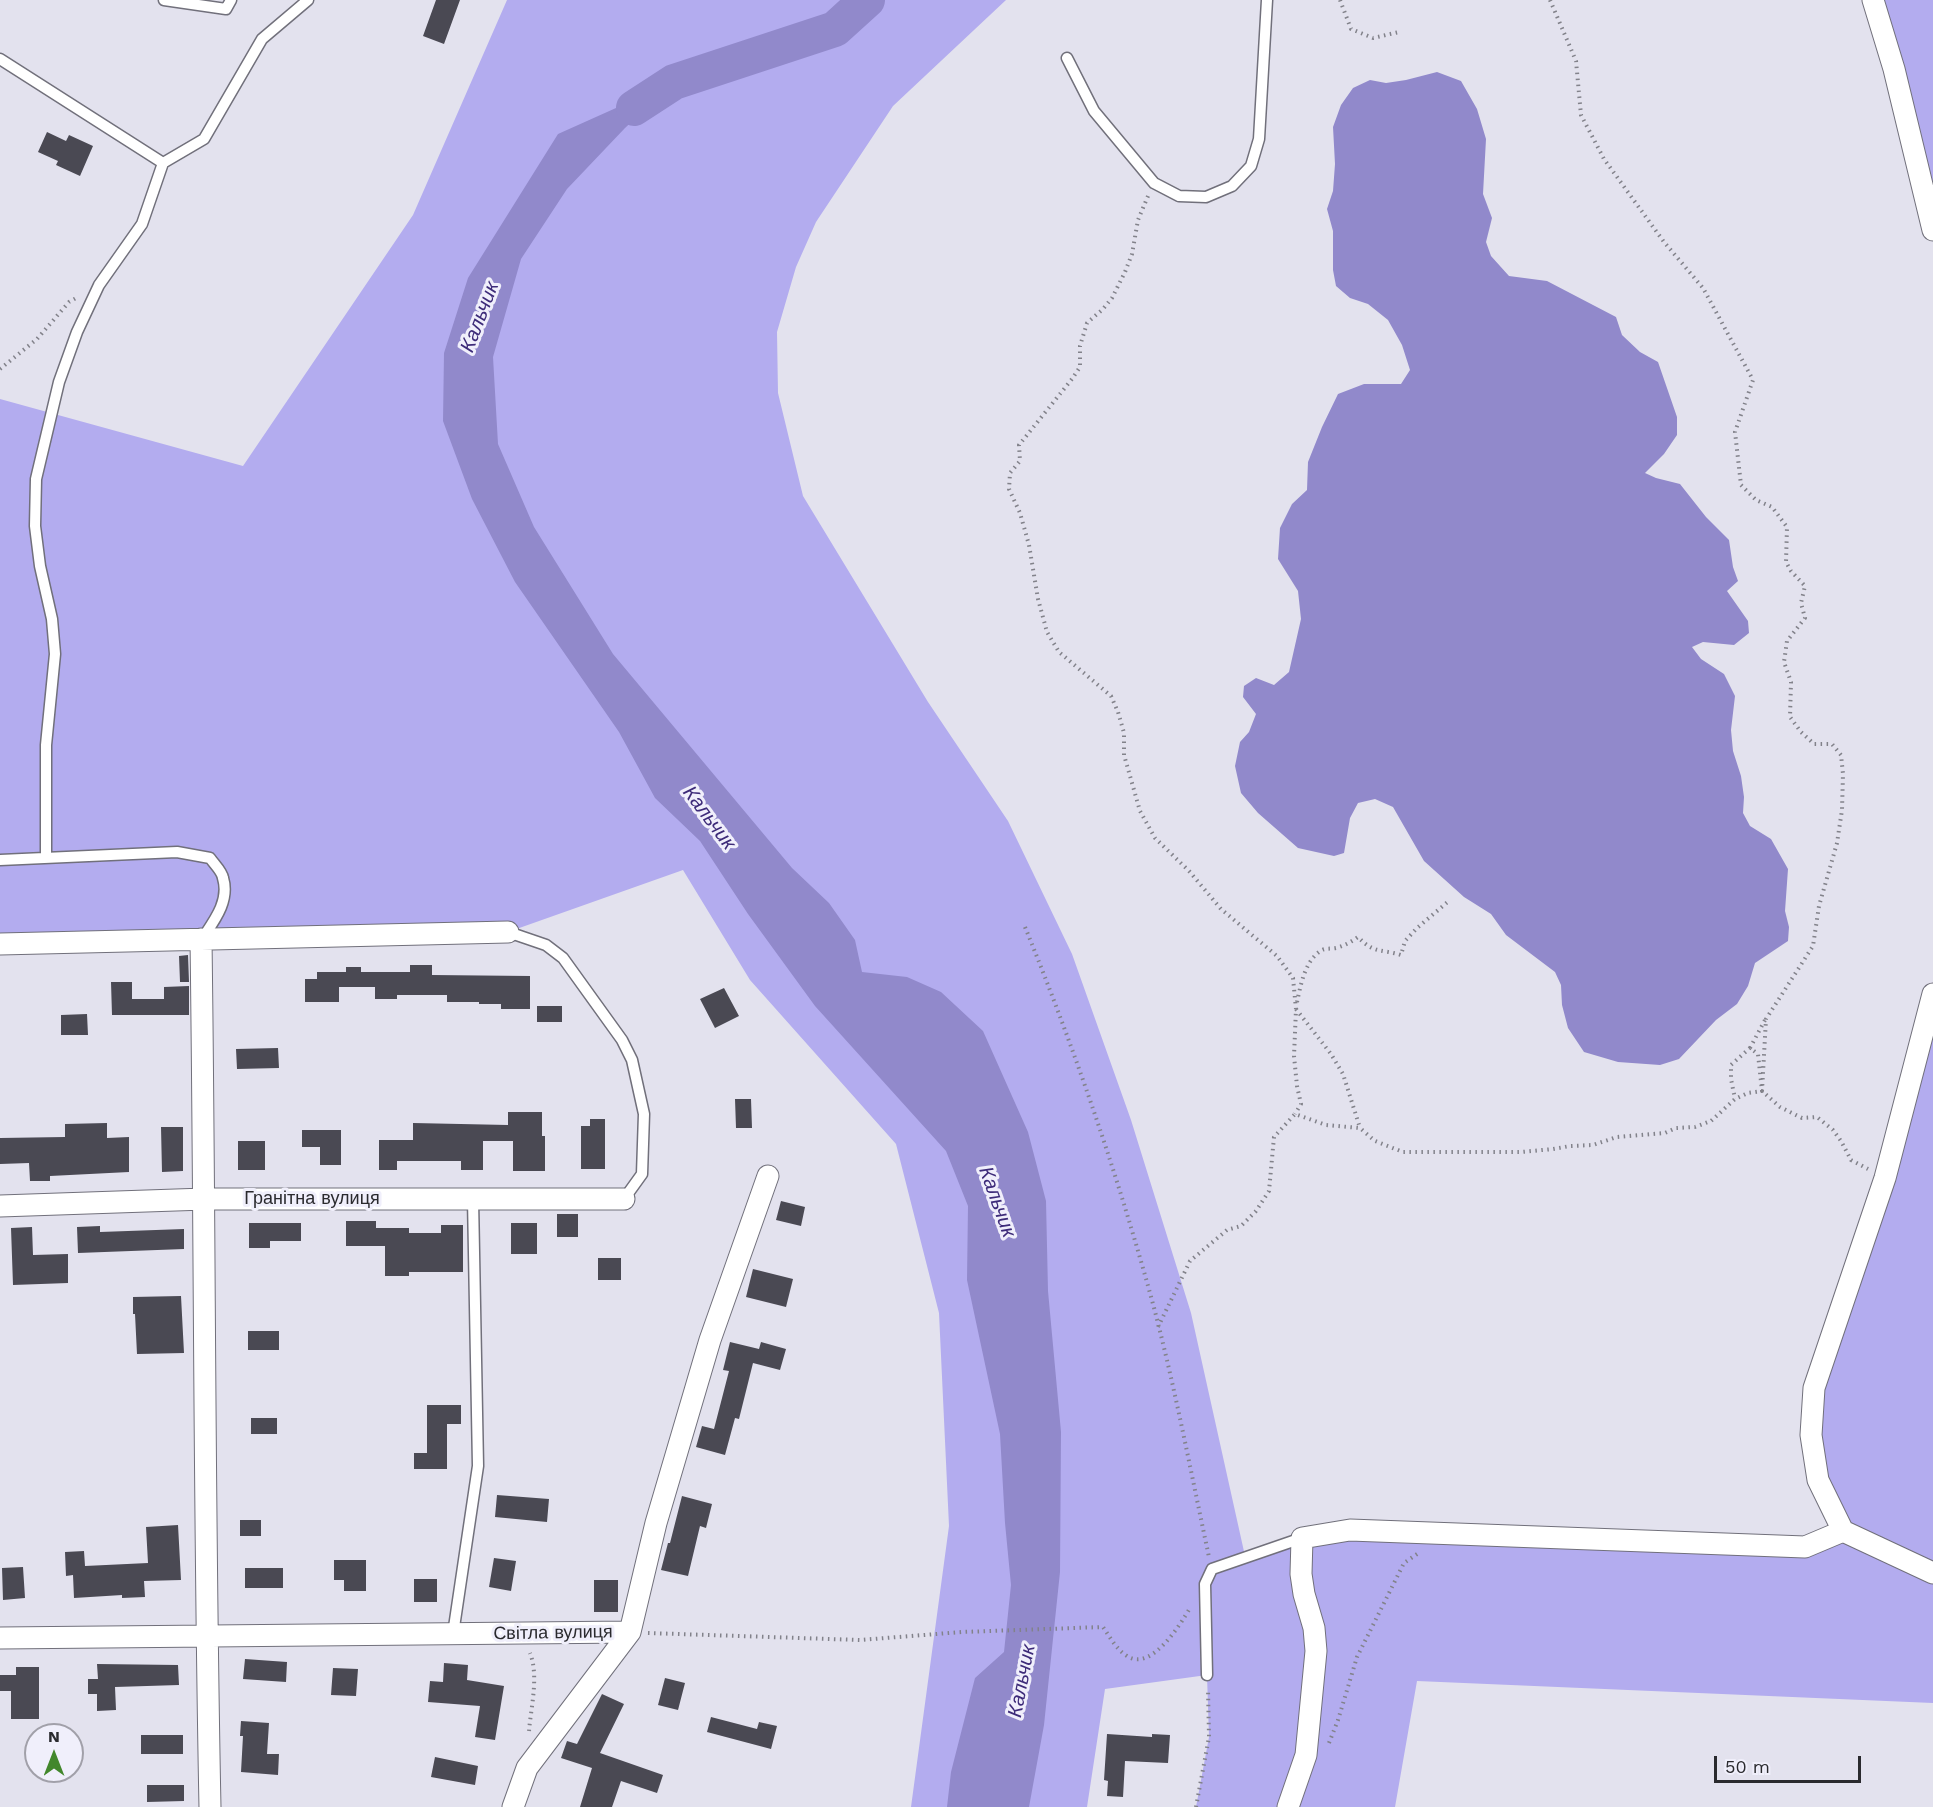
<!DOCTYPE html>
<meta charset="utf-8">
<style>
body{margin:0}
#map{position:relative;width:1933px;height:1807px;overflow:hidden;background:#e3e2ee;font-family:"Work Sans",sans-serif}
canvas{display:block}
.north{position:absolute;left:24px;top:1723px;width:60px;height:60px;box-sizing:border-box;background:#f0effb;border:2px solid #a1a0a9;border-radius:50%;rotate:0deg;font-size:16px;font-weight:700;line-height:24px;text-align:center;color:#2a2a2e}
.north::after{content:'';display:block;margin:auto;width:21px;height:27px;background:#42872c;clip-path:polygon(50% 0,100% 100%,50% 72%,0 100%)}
.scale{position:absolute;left:1714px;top:1756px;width:147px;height:27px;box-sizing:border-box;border:3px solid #2a2a2e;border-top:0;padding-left:8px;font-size:18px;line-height:21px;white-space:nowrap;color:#2a2a2e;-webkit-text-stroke:4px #f0effb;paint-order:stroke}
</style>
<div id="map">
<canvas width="1933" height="1807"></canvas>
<div class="north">N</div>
<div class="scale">50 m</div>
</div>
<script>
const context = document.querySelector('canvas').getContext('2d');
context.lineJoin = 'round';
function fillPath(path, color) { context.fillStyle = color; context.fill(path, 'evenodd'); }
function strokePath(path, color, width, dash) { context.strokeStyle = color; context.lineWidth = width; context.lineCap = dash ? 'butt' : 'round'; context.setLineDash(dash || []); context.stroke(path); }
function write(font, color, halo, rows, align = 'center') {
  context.font = font + ' "Work Sans",sans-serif'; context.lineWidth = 6; context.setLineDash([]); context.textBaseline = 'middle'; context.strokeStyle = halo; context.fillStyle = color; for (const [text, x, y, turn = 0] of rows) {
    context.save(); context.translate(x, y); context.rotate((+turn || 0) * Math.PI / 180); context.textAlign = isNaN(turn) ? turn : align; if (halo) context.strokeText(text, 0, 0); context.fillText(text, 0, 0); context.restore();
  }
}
const green = new Path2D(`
 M507 0H1006L893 106 816 222 796 267 777 332 778 393 803 496 928 702 1008 821 1072 954 1131 1120 1191 1313 1245 1556 1302 1538 1805 1547 1843 1532 1811 1435 1933 994V1703L1417 1681 1395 1807H1196L1209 1737 1207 1675 1105 1689 1087 1807H911L949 1526 939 1313 896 1144 750 980 683 870 508 932 0 944V399L243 466 413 215Z
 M1873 0H1933V230Z`);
const water = new Path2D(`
 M1437 72 1461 81 1477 109 1486 139 1483 194 1492 218 1486 242 1491 256 1509 276 1547 281 1616 317 1622 335 1640 352 1658 362 1677 417V435L1664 454 1645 473 1656 478 1680 484 1706 517 1729 540 1733 567 1738 581 1727 591 1748 621 1749 633 1734 645 1703 642 1692 647 1701 659 1724 674 1735 696 1731 730 1733 751 1741 776 1744 797 1743 813 1750 826 1771 839 1788 869 1785 911 1789 927 1788 941 1755 963 1748 986 1737 1004 1716 1020 1679 1059 1660 1065 1618 1062 1584 1052 1568 1028 1562 1005 1561 985 1555 972 1506 935 1491 914 1464 897 1424 861 1393 807 1375 799 1358 803 1350 818 1344 853 1334 856 1298 848 1258 813 1241 793 1235 766 1240 742 1249 732 1256 714 1243 697 1244 686 1256 678 1274 685 1289 672 1301 619 1298 591 1278 559 1280 528 1292 504 1307 490 1308 462 1322 427 1338 394 1364 384H1401L1410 370 1402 345 1388 320 1368 304 1350 298 1336 286 1333 270V231L1327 209 1333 191 1335 164 1333 127 1341 105 1353 88 1370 80 1386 83 1406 80Z
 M674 82 625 128 567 189 521 259 493 357 498 444 534 527 613 654 792 868 829 903 855 940 862 972 907 977 941 992 983 1031 1028 1132 1046 1201 1048 1291 1061 1432 1060 1572 1044 1725 1029 1807H947L951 1772 975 1678 1004 1652 1011 1585 1005 1523 1000 1434 967 1280 968 1206 946 1151 815 1006 748 914 700 841 655 798 619 732 515 582 472 499 443 421 444 353 468 278 558 134Z`);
const river = new Path2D(`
 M634 108 674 82 835 29 867 0`);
const building = new Path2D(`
 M436 0H460L444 44 423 36Z
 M47 132 66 141 69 135 93 146 80 176 56 165 58 161 38 152Z
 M188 955 189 982H180L179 956Z
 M410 965H432V975L530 976V1009H501V1004H479V1002H447V995H397V999H375V987H339V1002H305V979H317V972H346V967H361V972H410Z
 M111 982H132V999H164V987L189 986V1015H112Z
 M724 988 739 1016 715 1028 700 999Z
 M537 1006H562V1022H537Z
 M87 1014 88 1035H61V1015Z
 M278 1048 279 1068 237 1069 236 1049Z
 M735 1099H751L752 1128H736Z
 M508 1112H542V1136H545V1171H513V1141H483V1170H461V1161H397V1170H379V1140H413V1123L508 1125Z
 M590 1119H605V1169H581V1126H590Z
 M107 1123V1138L129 1137V1172L50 1176V1181H30L29 1163 0 1164V1138L65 1137V1124Z
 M161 1127H183V1171L162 1172Z
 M302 1130H341V1165H320V1147H302Z
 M238 1141H265V1170H238Z
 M781 1201 805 1207 801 1226 776 1220Z
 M557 1214H578V1237H557Z
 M346 1221H376V1228H409V1233H441V1225H463V1272H409V1276H385V1246H346Z
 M249 1223H301V1241H270V1248H249Z
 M511 1223H537V1254H511Z
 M100 1226V1232L184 1229V1249L78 1253 77 1227Z
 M32 1227 33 1255 68 1254V1283L13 1285 11 1228Z
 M598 1258H621V1280H598Z
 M753 1269 793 1279 786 1307 746 1297Z
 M181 1296 184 1353 137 1354 135 1314H133V1297Z
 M248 1331H279V1350H248Z
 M730 1342 759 1349 761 1342 786 1349 780 1370 753 1363 739 1419 735 1418 725 1455 696 1447 702 1426 714 1429 729 1371 723 1370Z
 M427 1405H461V1424H447V1469H414V1453H427Z
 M251 1418H277V1434H251Z
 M497 1495 549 1499 547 1522 495 1517Z
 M682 1496 712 1504 706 1528 700 1526 688 1576 661 1570 668 1543H670Z
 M240 1520H261V1536H240Z
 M178 1525 181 1580 144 1581 145 1597 122 1598V1595L74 1598 73 1575 66 1576 65 1552 84 1551 85 1566 148 1563 146 1527Z
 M494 1558 516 1561 511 1591 489 1587Z
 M334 1560H366V1591H344V1580H334Z
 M23 1567 25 1598 3 1600 2 1568Z
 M245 1568H283V1588H245Z
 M414 1579H437V1602H414Z
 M594 1580H618V1612H594Z
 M245 1659 287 1662 286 1682 243 1679Z
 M444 1663 468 1665 467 1680 504 1686 495 1740 475 1737 480 1706 428 1702 430 1681 443 1682Z
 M97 1664 178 1665 179 1685 115 1687 116 1710 97 1711V1694H88V1679H98Z
 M16 1667H39V1719H11V1691H0V1675H16Z
 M333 1668 358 1669 356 1696 331 1695Z
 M665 1678 685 1683 678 1710 658 1705Z
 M602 1694 624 1704 600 1753 663 1775 657 1793 621 1781 612 1807H580L592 1768 561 1758 567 1741 577 1744Z
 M711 1717 757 1729 759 1722 777 1726 771 1749 707 1732Z
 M241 1721 269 1723 267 1754H279L278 1775 241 1772 243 1736H240Z
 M1107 1734 1152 1737V1734L1170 1735 1168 1763 1125 1761 1123 1797 1107 1796 1108 1781 1104 1780Z
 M141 1735H183V1754H141Z
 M435 1757 478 1766 475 1785 431 1777Z
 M147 1785H184V1801L147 1802Z`);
const path = new Path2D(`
 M1340 0 1351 29 1373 38 1399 32
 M1550 0 1576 61 1581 115 1604 159 1664 242 1703 288 1753 380 1735 432 1741 485 1756 500 1772 507 1787 527 1786 562 1791 571 1805 586 1801 603 1805 618 1787 641 1784 662 1791 682 1790 717 1801 732 1814 744H1832L1841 755 1843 774 1842 810 1837 843 1819 906 1813 946 1766 1019 1762 1091 1758 1054 1750 1048 1731 1065V1079L1735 1099
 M1148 196 1138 220 1132 254 1125 272 1112 298 1103 309 1087 323 1080 346V367L1072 379 1019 445 1020 461 1010 473 1009 489 1020 513 1029 545 1038 599 1047 632 1059 652 1111 696 1118 712 1124 733V755L1140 811 1155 838 1189 871 1221 909 1277 956 1293 978 1296 1009 1294 1056 1297 1086 1301 1104 1295 1114
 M0 369 37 339 69 302 78 297
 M1025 927C1075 1050 1118 1176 1153 1304 1175 1387 1191 1473 1209 1557
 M1297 1002C1301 984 1305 960 1322 950 1326 948 1331 949 1336 948 1344 946 1351 942 1358 937 1374 954 1382 949 1401 955L1405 941 1417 928 1450 900
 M1296 1009 1331 1054 1343 1074 1360 1128
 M1750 1048 1765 1020
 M1158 1327 1190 1261 1227 1230 1241 1226 1256 1211 1269 1191 1274 1137 1295 1114 1326 1125 1360 1128 1375 1141 1403 1152H1521L1553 1149 1570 1146 1593 1145 1617 1137 1665 1133 1676 1128 1695 1127 1711 1121 1735 1099 1748 1093 1762 1091 1780 1107 1802 1118 1817 1117 1833 1130 1841 1141 1851 1160 1868 1169
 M648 1633 860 1640 962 1632 1103 1627C1110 1637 1116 1649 1127 1656 1151 1672 1180 1625 1190 1608
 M529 1731C531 1707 539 1676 530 1653
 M1329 1743 1338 1720 1357 1657 1404 1563 1420 1552
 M1196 1807 1209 1737 1208 1689`);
const lane = new Path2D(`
 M164 0 226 9 231 0
 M1067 58 1094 111 1154 183 1179 196 1206 197 1232 186 1251 166 1259 139 1267 0
 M0 59 163 163
 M46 858V745L55 654 52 619 40 566 35 526 36 479 59 382 77 332 99 285 142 224 163 163 204 139 262 39 308 0
 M0 860 177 852 210 858C214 864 222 871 223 878 230 901 214 921 202 939
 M508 932 546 945 563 958 622 1040 632 1060 644 1114 642 1174 624 1199
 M453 1634 478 1466 473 1199
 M1207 1675 1205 1584 1212 1569 1302 1538`);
const street = new Path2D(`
 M1873 0 1894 69 1933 230
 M201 939C205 1228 204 1518 210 1807
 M0 944 508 932
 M1933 994 1885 1178 1814 1388 1811 1435 1818 1480 1843 1531 1933 1573
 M0 1206 205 1199H624
 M0 1638 630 1632
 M513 1807 527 1768 630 1632 656 1523 710 1340 768 1176
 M1288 1807 1306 1755 1316 1651 1314 1628 1304 1594 1301 1574 1302 1538 1350 1530 1805 1547 1843 1531`);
const streetNames = [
 ["Гранітна вулиця",312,1199],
 ["Світла вулиця",553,1633,-1]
];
const waterNames = [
 ["Кальчик",480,317,-69],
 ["Кальчик",709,818,53],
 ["Кальчик",997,1202,70],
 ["Кальчик",1022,1681,-79]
];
fillPath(green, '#b3acef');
fillPath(water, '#9189cb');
strokePath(river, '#9189cb', 36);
fillPath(building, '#4a4953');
strokePath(lane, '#71707b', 13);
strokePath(street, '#71707b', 23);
strokePath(path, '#82828a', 4, [1.5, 4.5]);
strokePath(lane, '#fff', 10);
strokePath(street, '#fff', 21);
write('18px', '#2a2a2e', '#f0effb', streetNames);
write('italic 20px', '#3d2b79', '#f0effb', waterNames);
</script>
